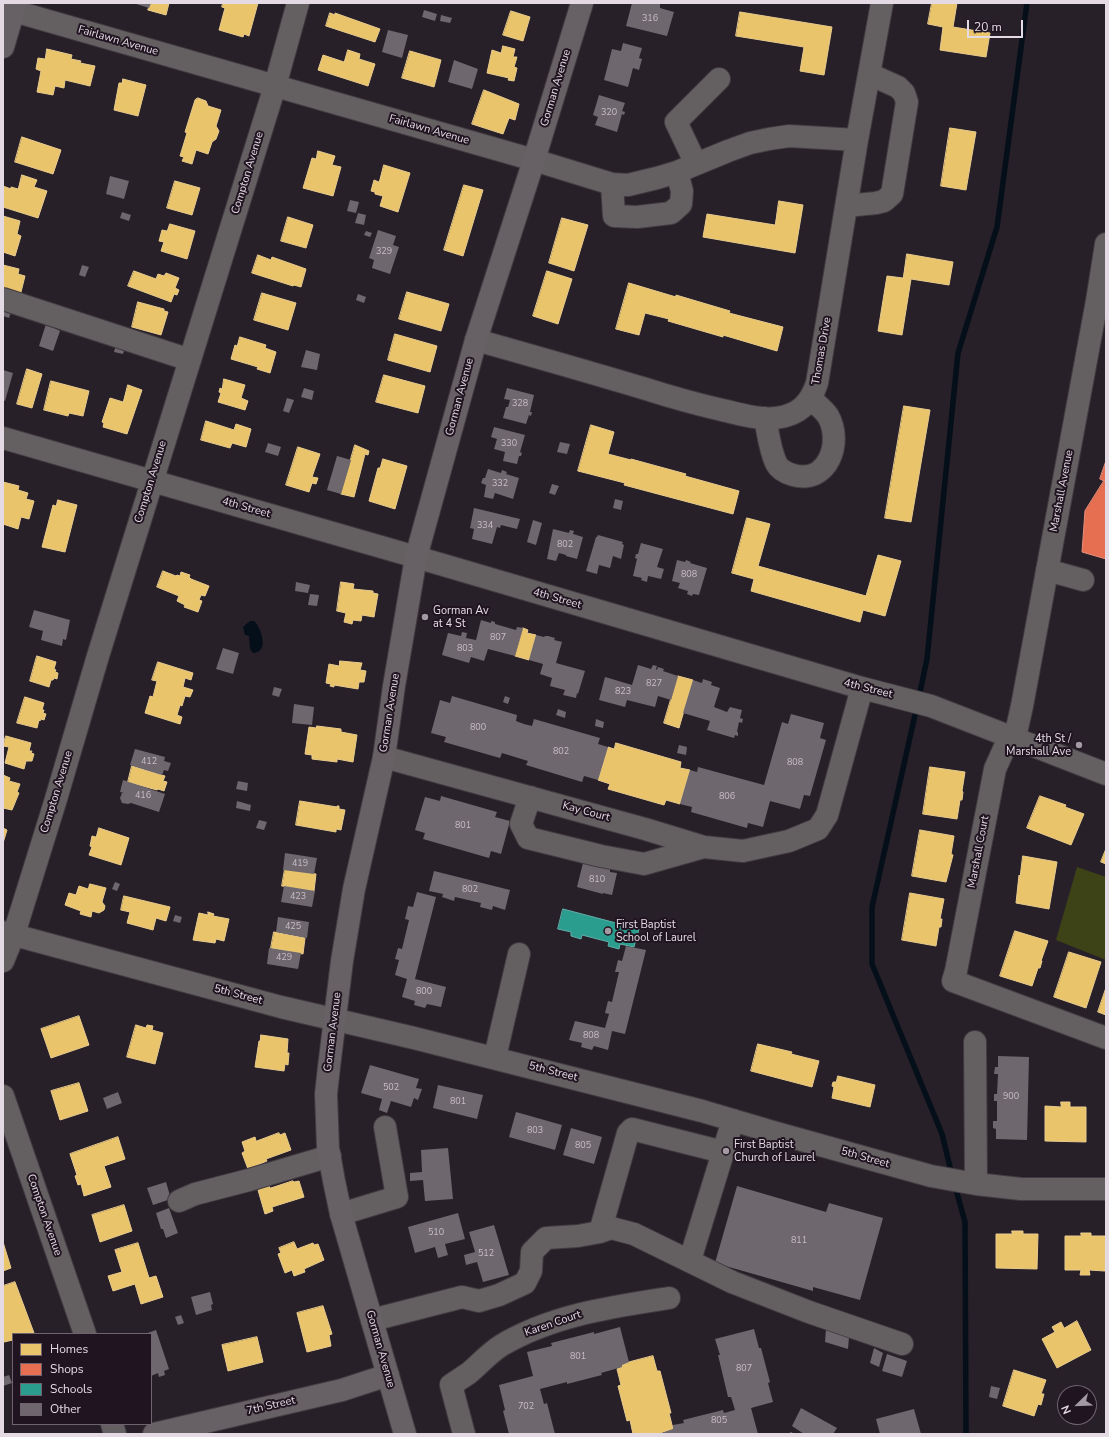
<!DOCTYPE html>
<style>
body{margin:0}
#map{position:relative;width:1109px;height:1437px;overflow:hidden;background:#282028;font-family:"Nunito Sans",sans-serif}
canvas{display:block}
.frame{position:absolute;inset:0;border:4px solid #e4dae3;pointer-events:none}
.legend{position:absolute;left:12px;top:1333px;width:140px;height:92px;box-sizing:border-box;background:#211421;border:1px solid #6f636f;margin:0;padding:5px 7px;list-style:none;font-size:12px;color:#e4dae3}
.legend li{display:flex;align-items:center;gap:8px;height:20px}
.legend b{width:20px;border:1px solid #6f636f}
.north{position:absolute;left:1057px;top:1385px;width:40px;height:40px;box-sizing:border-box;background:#211421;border:1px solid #6f636f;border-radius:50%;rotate:247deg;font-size:11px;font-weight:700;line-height:16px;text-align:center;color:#e4dae3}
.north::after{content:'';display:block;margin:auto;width:14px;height:18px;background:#a299a2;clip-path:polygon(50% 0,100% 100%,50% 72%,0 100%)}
.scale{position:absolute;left:967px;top:20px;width:56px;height:18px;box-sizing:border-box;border:2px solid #e4dae3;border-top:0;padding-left:5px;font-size:12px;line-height:14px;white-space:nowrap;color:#e4dae3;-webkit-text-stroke:3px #211421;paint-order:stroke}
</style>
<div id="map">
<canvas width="1109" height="1437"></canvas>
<div class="frame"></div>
<ul class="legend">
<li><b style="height:11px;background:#e9c46a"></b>Homes</li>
<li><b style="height:11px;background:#e76f51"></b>Shops</li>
<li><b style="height:11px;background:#2a9d8f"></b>Schools</li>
<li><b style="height:11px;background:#6e676e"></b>Other</li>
</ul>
<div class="north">N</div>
<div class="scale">20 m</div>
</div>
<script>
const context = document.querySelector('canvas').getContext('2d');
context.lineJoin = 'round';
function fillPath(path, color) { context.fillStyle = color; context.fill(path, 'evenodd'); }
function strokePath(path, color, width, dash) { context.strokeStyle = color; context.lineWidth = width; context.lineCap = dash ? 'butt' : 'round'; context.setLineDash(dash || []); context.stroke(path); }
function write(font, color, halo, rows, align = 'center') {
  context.font = font + ' "Nunito Sans",sans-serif'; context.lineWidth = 4; context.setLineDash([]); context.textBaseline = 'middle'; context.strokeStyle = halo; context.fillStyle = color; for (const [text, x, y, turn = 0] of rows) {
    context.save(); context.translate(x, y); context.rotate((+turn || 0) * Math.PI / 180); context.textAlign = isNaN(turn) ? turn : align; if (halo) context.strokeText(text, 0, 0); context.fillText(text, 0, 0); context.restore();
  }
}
const green = new Path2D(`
 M1077 867 1106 877V960L1056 940Z`);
const water = new Path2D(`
 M250 621H254C261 627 270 653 253 653L250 649 249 636 245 635 243 627Z`);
const homes = new Path2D(`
 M151 3H169L166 15 148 10Z
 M223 3H258L249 36 244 34 243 37 219 30 225 8 222 7Z
 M932 3H957L953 27 990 33 986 57 940 50 943 27 928 24Z
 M511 11 530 17 523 41 503 35Z
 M740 12 832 27 824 75 800 71 804 47 736 36Z
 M330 13 335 15V13L380 29 375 42 326 26Z
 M503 46 515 49 513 57H517L514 67 517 68 514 81 508 80 509 78 487 73 492 50 501 53Z
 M47 49 72 55 71 59 81 61 80 63 95 66 90 86 65 80 64 88 55 86 53 95 37 92 41 71 36 69 38 58 45 59Z
 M348 50 360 54 359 59 375 64 368 86 318 70 323 55 344 62Z
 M410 51 441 60 434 87 402 78Z
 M123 79 146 85 138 116 114 110 119 83H122Z
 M484 90 519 104 515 120 509 118 503 134 472 124Z
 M198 98 206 101 208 106 221 110 216 126 219 131 216 139 212 142 208 154 196 150 192 164 182 161 184 157 180 156 187 133 185 132 195 100Z
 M950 128 976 132 966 190 941 186Z
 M22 137 61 150 53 174 15 162Z
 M318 151 335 156 332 165 341 167 333 196 303 188 312 158 316 159Z
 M384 165 410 173 398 212 380 206 383 196 375 194V192L371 191 374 180 379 182Z
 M22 175 37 180 34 187 47 191 38 218 3 207V186L11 189V187L18 189Z
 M175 181 200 188 192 215 167 208Z
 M464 185 483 190 463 256 444 250Z
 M779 201 803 205 795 253 703 237 707 214 775 225Z
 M3 216 20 221 17 234 21 236 15 256 3 252Z
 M288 217 313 225 306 248 281 241Z
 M562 218 588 225 574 271 549 263Z
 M170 224 195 231 187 259 161 251 164 242 159 241 162 230 167 231Z
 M907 254 953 262 949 285 911 279 902 335 878 331 887 276 903 278Z
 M258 255 271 260 272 257 306 269 301 287 294 285 293 286 252 273Z
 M3 265 19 269 18 274 25 276 20 296 3 293Z
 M134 271 156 279 158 274 164 276 166 273 179 278 175 288 179 290 177 295 174 294 171 302 128 286Z
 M547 271 572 279 558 324 533 316Z
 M629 283 676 297V295L730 311 729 313 783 327 777 351 723 335V337L668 321 669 319 645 313 639 335 616 329Z
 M407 292 449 304 441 331 399 319Z
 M262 293 296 303 288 330 254 320Z
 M138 302 164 309V311L168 312 161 335 132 327Z
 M395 334 437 346 430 372 388 360Z
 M240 337 266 345 265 348 276 352 270 373 257 369 258 367 231 359 235 345 237 346Z
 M27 369 42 374 32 408 17 404Z
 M384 375 425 386 418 413 376 402Z
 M224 379 245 385 241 398 248 401 245 410 218 402 221 393 219 392 220 388 222 389Z
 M51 381 89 391 83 416 69 413 68 416 44 410Z
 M128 385 142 390 127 434 103 427 104 423 102 422 110 398 123 402Z
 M904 406 930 410 911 522 885 518Z
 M206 421 234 430 236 424 251 429 246 447 232 443 230 448 201 440Z
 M591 425 614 432 608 454 631 460V459L686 474 685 476 739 491 733 514 624 485 625 483 578 471Z
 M355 445 369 451 368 455 365 454 354 497 341 494Z
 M298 447 320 454 312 477 318 478 316 484 312 483 309 492 286 485Z
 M383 459 407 466 395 509 369 501 378 468H380Z
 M3 482 19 486 18 490 28 493 26 499 34 501 29 519 21 517 18 529 3 524Z
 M58 500 77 505 65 552 42 547 53 505 56 506Z
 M747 518 770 524 758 566 866 596 878 555 901 561 885 616 863 610 860 622 751 591 754 579 732 573Z
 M163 571 176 576 177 575 180 576 181 572 190 575 189 577 191 579 209 586 205 596 201 595 199 600 202 601 198 612 184 607 185 605 177 601 179 596 157 587Z
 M341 582 354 584 353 589 373 591V593L378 594 374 617 362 615 361 621 353 620 352 624 344 622 346 613 337 611Z
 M523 628 528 630 527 633 536 635 529 660 515 656Z
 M37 656 56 662 54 669 56 670 55 672 58 673 57 679 54 678 53 680H51L49 687 30 681Z
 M340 661 362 663 360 670 366 671 364 682H359L358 689 334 685V687L330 686 331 684 326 683 329 664 339 666Z
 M158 662 193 673 191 680 185 678 183 687 193 690 190 697 185 696 182 706 180 705 177 715 182 717 180 724 145 713 150 696 153 697 157 681 152 680Z
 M678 676 693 680 679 728 664 723Z
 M25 697 44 703 42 710H44L43 713 46 714 44 720 41 719 40 721 39 720 37 728 17 723Z
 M317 726 341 729V732L357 735 353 762 337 759V762L312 759V755L305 754 309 727 316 728Z
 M6 736 31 743 29 751H32L31 753 34 754 32 761H26L24 769 5 763 9 747 3 746Z
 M616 743 681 762 680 768 690 770 680 804 666 800 664 805 608 789 610 784 598 780 608 747 614 749Z
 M132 766 165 776 163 781 167 782 164 791 158 789 157 790 128 782Z
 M930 767 965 772 962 791 963 792 962 800H960L957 819 923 814Z
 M3 775 10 778 9 781 20 784 17 792 19 793 12 810 3 808Z
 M1040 796 1066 805 1065 807 1084 814 1071 845 1027 828Z
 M300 801 337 807V806H339V809L345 810 341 830 336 829V832L296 825Z
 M3 828 7 830 3 843Z
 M99 828 129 838 121 865 89 855 92 847 90 846 92 836 96 837Z
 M920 830 954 836 951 854 953 855 946 882 912 876Z
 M1106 849V864L1101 862Z
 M1023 856 1057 862 1049 909 1016 903 1019 875 1020 876Z
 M285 869 316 874 314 891 282 886Z
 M90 884 106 888 102 902 105 906 104 910 99 913 92 911 91 917 80 914 81 911 65 905 69 893 76 895 79 886 88 889Z
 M910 893 944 899 940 919H942L941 927H939L936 946 902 940Z
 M124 896 170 907 166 921 156 918 153 930 127 923 130 912 121 910Z
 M208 912 214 914 213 916 229 919 224 941 216 939 215 943 193 940 199 913 208 915Z
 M1015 931 1048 941 1041 961H1042L1040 968H1038L1032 986 1000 976Z
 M274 932 305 938 303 954 271 948Z
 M1069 952 1101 962 1086 1008 1054 997Z
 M1106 988V1015L1098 1012Z
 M79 1016 89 1045 51 1058 41 1029Z
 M136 1025 146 1028 147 1025 153 1026 152 1030 163 1033 155 1064 127 1057Z
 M261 1035 288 1039 287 1053H289L288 1065 285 1064 284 1071 255 1067 259 1041H260Z
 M758 1044 792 1052 791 1054 819 1061 812 1087 751 1071Z
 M838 1076 875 1085 870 1107 832 1098 834 1087 832 1086 833 1082H836Z
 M79 1083 88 1111 60 1120 51 1091Z
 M1061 1102H1070V1107H1086V1142L1045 1141V1106L1061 1107Z
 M279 1133 280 1135 285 1133 291 1150 266 1159 267 1161 248 1169 242 1153 245 1151 242 1142 255 1137 256 1141Z
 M118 1137 125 1159 104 1166 111 1187 84 1196 81 1184 78 1185 75 1176 77 1175 70 1154Z
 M293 1181 294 1182 299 1181 304 1197 272 1207 273 1211 265 1214 258 1190H260L259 1185 268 1182 270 1188Z
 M124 1205 132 1231 100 1242 92 1215Z
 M1012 1231H1023V1234H1038L1037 1269 996 1268V1234H1012Z
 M1081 1233H1091V1236H1106L1105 1271 1089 1270 1090 1275H1080L1081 1270H1065V1236H1081Z
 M3 1242 11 1268 3 1271Z
 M294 1242 297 1249 313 1243 314 1245 318 1244 324 1260 304 1269 305 1272 294 1276 292 1270 285 1273 278 1254 281 1253 279 1248Z
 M138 1243 149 1278 156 1276 163 1297 141 1304 135 1284 113 1291 108 1276 122 1272 115 1250Z
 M15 1282 34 1333 13 1334V1340L4 1342 3 1339V1286Z
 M323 1306 332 1334 329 1335 331 1346 307 1352 297 1313Z
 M1077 1321 1091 1350 1057 1368 1042 1339 1055 1332 1052 1327 1061 1322 1064 1328Z
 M257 1337 263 1362 228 1371 222 1345Z
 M653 1356 657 1371H660L671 1413H669L673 1429 657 1434H633L630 1420 627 1421 618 1386 621 1385 617 1369 622 1367V1365L629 1362Z
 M1014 1370 1046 1380 1041 1394H1044L1041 1405 1038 1404 1034 1416 1003 1406Z`);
const shops = new Path2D(`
 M1106 461V482L1100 479Z
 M1104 481 1106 482V559L1082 552 1085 511Z`);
const schools = new Path2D(`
 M563 909 639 929 634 947 620 944 619 949 608 946 609 942 582 935 581 939 571 936V932L558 929Z`);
const stream = new Path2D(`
 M919 697 927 659 958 353 997 227 1027 3
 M917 706 872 907V964L942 1134 952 1175
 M955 1186 965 1222 966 1434`);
const building = new Path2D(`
 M133 3H151L149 8Z
 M632 3H655L660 4V8L674 12 667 36 626 26Z
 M424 10 437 14 435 21 422 17Z
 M441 15 452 18 450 23 440 21Z
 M388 30 408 35 402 58 382 52Z
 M623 43 642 48 639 58 642 59 639 70 633 68 628 87 604 80 612 49 621 51Z
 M454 60 478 69 472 89 448 82Z
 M599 95 625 103 622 111 625 112 624 115 622 114 617 132 595 125 598 117 593 115Z
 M110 176 129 181 124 199 106 194Z
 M350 200 359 202 356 213 347 211Z
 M122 212 131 215 129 221 120 218Z
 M358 213 366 215 364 225 355 223Z
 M378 230 396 236 393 245 399 247 390 274 372 268 374 260 369 258Z
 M366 231 372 233 370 237 364 235Z
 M82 265 89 267 85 277 79 275Z
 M358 294 366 297 364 303 356 300Z
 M3 306 12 309 9 318 3 316Z
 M46 324 60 331 53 351 39 346Z
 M117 341 126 344 123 354 114 352Z
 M306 350 320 354 317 370 301 367Z
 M3 370 13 373 5 401 3 400Z
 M304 388 314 391 312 400 301 397Z
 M507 388 534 395 530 412H532L531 416 529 415 526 424 503 418 506 407H508L510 400 504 399Z
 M287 398 294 400 289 413 283 411Z
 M494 427 525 435 520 452 522 453 521 456H519L517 464 503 461 505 452 494 449 497 439 491 437Z
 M560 442 570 444 567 454 557 452Z
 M268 443 281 447 278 456 265 452Z
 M337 456 351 460 341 494 327 490Z
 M488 469 501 473 502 470 507 472 506 474 519 478 513 499 495 493 493 499 484 497 486 485 481 483 483 478H485Z
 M552 484 559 486 555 495 549 493Z
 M615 499 623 501 621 510 613 508Z
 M474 508 520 519 517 529 501 525 500 528 497 527 492 544 472 539 474 529 470 528Z
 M533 520 542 523 536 545 527 542Z
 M553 529 569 533 570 530 574 531 573 534 583 537 577 559 566 556V555L559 553 556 561 547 559Z
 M598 535 623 542 622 544 624 545 621 559 613 556 610 568 599 565 597 574 586 571 596 537H597Z
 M641 543 663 549 657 567 664 569 661 579 648 576 647 582 641 580 642 578 633 576 637 559 635 558 636 554H638Z
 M677 560 685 562 686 560 691 562 690 563 707 568 699 595 693 594 692 596 687 594 688 591 678 588 680 583 672 581Z
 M296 582 310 585 308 593 295 591Z
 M310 594 319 595 317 606 308 605Z
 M34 610 70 620 66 640 63 639 62 646 41 640 43 631 29 627Z
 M481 620 491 623V621L495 622V624L516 630 517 627 523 628 515 656 488 649 484 661 471 657 469 663 442 655 448 633 461 636 462 632 467 633 466 638 476 640Z
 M536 635 544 637 545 636H548L555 638 554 640 562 642 556 663 585 671 578 694 577 693 576 698 563 695 565 690 550 686 552 678 540 674 543 664 529 660Z
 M223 648 239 653 233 674 216 669Z
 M638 665 651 669 653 665 657 666 656 669 657 670 658 667 664 669 663 671 678 676 671 700 658 696 655 707 627 700 625 707 599 700 605 677 632 685Z
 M703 679 712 682 711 685 720 688 714 707 727 712 730 707 742 710 740 718 743 719 742 723 739 722 737 732H738V736L735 735 734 738 707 730 710 721 683 713 693 680 702 683Z
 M274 687 282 689 279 697 272 695Z
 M452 696 517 715 516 721 524 724 532 726 534 719 600 738 598 744 608 747 598 780 584 776 582 782 526 765 528 761 502 753 500 758 444 742 446 737 431 733 440 700 450 703Z
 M505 696 510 698 508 704 503 702Z
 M294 704 314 707 312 725 292 723Z
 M558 709 566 712 565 718 556 715Z
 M791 714 824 723 820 738 826 740 810 796 804 795 800 809 770 801 763 827 748 823 747 828 691 812 692 807 680 804 690 770 697 772 698 767 764 785 782 722 788 724Z
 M596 719 604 722 603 728 595 726Z
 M679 745 687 747 686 755 677 753Z
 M135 749 165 757 164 761 171 763 168 771 164 770 162 775 130 765Z
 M123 780 165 794 159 812 131 803 128 804 122 803 120 798 122 793H124L120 792Z
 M238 781 248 783 247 791 236 789Z
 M441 796 497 812 495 817 510 821 501 854 491 851 489 858 423 839 425 833 415 830 425 797 440 801Z
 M237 801 251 805 250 811 236 808Z
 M259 820 267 822 264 830 256 828Z
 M285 853 317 858 314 874 283 870Z
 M583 863 610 869V872L617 873 612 895 603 893V894L577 887Z
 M434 871 510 890 505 910 493 906 492 910 480 907 481 903 455 897 454 901 442 897 443 894 429 891Z
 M115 882 120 884 117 891 112 889Z
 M284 886 315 891 312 907 281 902Z
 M417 892 436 897 415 979 446 987 441 1007 427 1004 425 1008 414 1005 415 1001 402 997 407 979 395 975 399 960 395 959 398 948 402 949 409 920 405 919 408 906 413 907Z
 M175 915 182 917 180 923 173 921Z
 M278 917 309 922 307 938 276 932Z
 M626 946 646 950 625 1034 612 1031 608 1050 594 1046 592 1050 581 1047 582 1043 569 1040 575 1021 605 1028 609 1014 605 1013 608 1001 612 1002 619 972H615L618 960 622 961Z
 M269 948 301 953 298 969 267 964Z
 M998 1056 1029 1057 1027 1140 996 1139V1129L993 1128V1121H997V1101H994V1094H997L998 1074H994L995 1067H998Z
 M370 1065 419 1079 416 1088 422 1089 418 1100 414 1098 411 1107 391 1101 387 1113 379 1110 382 1099 361 1093Z
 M438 1085 483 1095 477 1119 433 1108Z
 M118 1092 122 1103 107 1109 103 1098Z
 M516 1112 562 1125 555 1150 509 1137Z
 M571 1128 602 1137 594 1164 563 1155Z
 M448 1148 453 1199 425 1201 423 1180 410 1181V1173L422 1172 421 1150Z
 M166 1182 171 1199 153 1205 147 1188Z
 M737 1186 826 1212 829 1203 883 1218 860 1300 813 1287V1291L715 1263Z
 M169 1208 178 1233 166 1238 163 1229H161L156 1213Z
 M458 1213 465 1239 445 1244 448 1255 438 1258 435 1247 415 1253 408 1227Z
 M494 1225 509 1275 483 1282 477 1262 466 1265 464 1255 475 1252 469 1232Z
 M210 1292 213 1304 211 1305 212 1310 196 1315 191 1297Z
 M181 1315 184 1323 178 1325 175 1317Z
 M620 1327 629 1362 622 1365V1367L601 1373 602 1375 567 1384V1382L540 1389 544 1404 547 1403 555 1434H509L503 1411 505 1410 499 1385 533 1376 527 1352 552 1346 551 1343 594 1332V1334Z
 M754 1329 759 1348H761L770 1382 768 1383 773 1402 751 1408 758 1434H659L673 1429V1425L684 1423 683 1420 723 1410 724 1413 735 1410 731 1397H728L718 1355H720L715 1339Z
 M826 1329 849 1337 848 1349 825 1342Z
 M156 1330 169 1369 164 1371 165 1375 159 1377 158 1373 151 1376V1334H145Z
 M874 1348 883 1353 879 1367 870 1363Z
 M887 1354 907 1361 902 1377 882 1371Z
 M9 1375 12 1383 3 1386V1377Z
 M991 1386 1000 1388 997 1399 989 1397Z
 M801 1408 837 1428 833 1434H804L792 1426Z
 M914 1409 921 1434H880L876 1419Z`);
const path = new Path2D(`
 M791 1434V1432`);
const minor = new Path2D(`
 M3 8 534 160 612 184 628 185 657 178 677 172 728 151 750 143 769 139 789 136 857 140
 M696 164 676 122 719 79
 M612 184 614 216 637 217 671 213 681 204 682 191 677 172
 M846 206 876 203 884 201 892 194 907 102 904 93 898 87 869 74
 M1106 244 1097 301 1022 706 1015 737 1004 749 995 769 956 971 953 981 1106 1038
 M3 299 190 360
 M476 340C533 356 589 372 646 389 671 397 696 404 722 410 740 414 758 420 776 418 799 415 810 404 817 383L857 140 882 3
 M765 418C768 433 770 450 776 463 779 469 786 473 793 475 828 485 843 442 828 416 824 410 816 404 811 399
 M3 438 416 557 862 688 931 706 1106 774
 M1047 570 1083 580
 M384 757 645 829 704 847 743 851 789 841 818 829 827 815 862 688
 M530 797 521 824 528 838 601 856 644 864 704 847
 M3 932 281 1007 414 1038 702 1111 773 1132 931 1176 976 1184 1021 1189H1106
 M3 961 14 934 56 799 98 656 275 86 298 3
 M975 1042 976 1184
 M495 1057 519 954
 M3 1096 85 1334
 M179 1201 195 1194 249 1180 330 1156
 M341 1214 397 1197 385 1127
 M600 1232 628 1133 632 1129 723 1152
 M690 1260 733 1120
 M372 1320 462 1297 479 1301 499 1295 525 1283 531 1271 532 1252 546 1238 578 1236 600 1232 611 1228 634 1234 732 1282 809 1312 902 1344
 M112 1424 115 1434
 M464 1434 451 1385C457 1381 463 1377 469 1373 480 1364 489 1353 502 1345 553 1315 611 1307 669 1298`);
const major = new Path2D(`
 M3 47 16 3
 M154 1434 342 1390 388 1375
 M405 1434 341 1214 334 1181 328 1148 326 1094 329 1067 342 961 354 889 384 757 394 686 416 557 476 340 534 160 582 3`);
const markers = [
 [425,617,4,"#a299a2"],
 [1079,745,4,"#a299a2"],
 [608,931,4,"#a299a2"],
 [726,1151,4,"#a299a2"]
];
const numberNames = [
 ["316",650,19],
 ["320",609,113],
 ["329",384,252],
 ["328",520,404],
 ["330",509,444],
 ["332",500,484],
 ["334",485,526],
 ["802",565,545],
 ["808",689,575],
 ["807",498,638],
 ["803",465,649],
 ["827",654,684],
 ["823",623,692],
 ["800",478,728],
 ["802",561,752],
 ["412",149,762],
 ["808",795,763],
 ["416",143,796],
 ["806",727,797],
 ["801",463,826],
 ["419",300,864],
 ["810",597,880],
 ["802",470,890],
 ["423",298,897],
 ["425",293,927],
 ["429",284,958],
 ["800",424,992],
 ["808",591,1036],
 ["502",391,1088],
 ["900",1011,1097],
 ["801",458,1102],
 ["803",535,1131],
 ["805",583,1146],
 ["510",436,1233],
 ["811",799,1241],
 ["512",486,1254],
 ["801",578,1357],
 ["807",744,1369],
 ["702",526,1407],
 ["805",719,1421]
];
const streetNames = [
 ["Fairlawn Avenue",118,41,16],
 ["Gorman Avenue",556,88,-73],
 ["Fairlawn Avenue",429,130,16],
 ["Compton Avenue",248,173,-73],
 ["Thomas Drive",822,351,-80],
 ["Gorman Avenue",460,397,-75],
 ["Compton Avenue",151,482,-73],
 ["Marshall Avenue",1062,491,-79],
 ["4th Street",246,508,16],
 ["4th Street",557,599,16],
 ["4th Street",868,689,14],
 ["Gorman Avenue",390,713,-81],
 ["Compton Avenue",57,792,-73],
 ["Kay Court",586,812,15],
 ["Marshall Court",979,852,-79],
 ["5th Street",238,995,15],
 ["Gorman Avenue",333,1032,-83],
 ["5th Street",553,1072,14],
 ["5th Street",865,1158,16],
 ["Compton Avenue",44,1215,71],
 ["Karen Court",553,1324,-19],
 ["Gorman Avenue",380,1349,74],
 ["7th Street",271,1406,-13]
];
const poiNames = [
 ["Gorman Av",433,611],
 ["at 4 St",433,624],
 ["4th St /",1071,739,"right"],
 ["Marshall Ave",1071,752,"right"],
 ["First Baptist",616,925],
 ["School of Laurel",616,938],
 ["First Baptist",734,1145],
 ["Church of Laurel",734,1158]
];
fillPath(green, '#3e4317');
fillPath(water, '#040f19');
fillPath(homes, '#e9c46a');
strokePath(homes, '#e8cb8e', 1);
fillPath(shops, '#e76f51');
strokePath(shops, '#e68f7d', 1);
fillPath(schools, '#2a9d8f');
strokePath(schools, '#62afa8', 1);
strokePath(stream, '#040f19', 5.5);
fillPath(building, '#6e676e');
strokePath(minor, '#413b41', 24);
strokePath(major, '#413b41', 24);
strokePath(path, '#5f5a5e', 2.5, [3, 2]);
strokePath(minor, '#646061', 22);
strokePath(major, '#676064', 22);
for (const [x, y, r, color] of markers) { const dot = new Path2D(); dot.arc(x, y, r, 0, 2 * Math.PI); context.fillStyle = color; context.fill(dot); strokePath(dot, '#211421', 1.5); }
write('9px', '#c6bdc6', null, numberNames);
write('11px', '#e4dae3', '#211421', streetNames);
write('11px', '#e4dae3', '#211421', poiNames, 'left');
</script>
